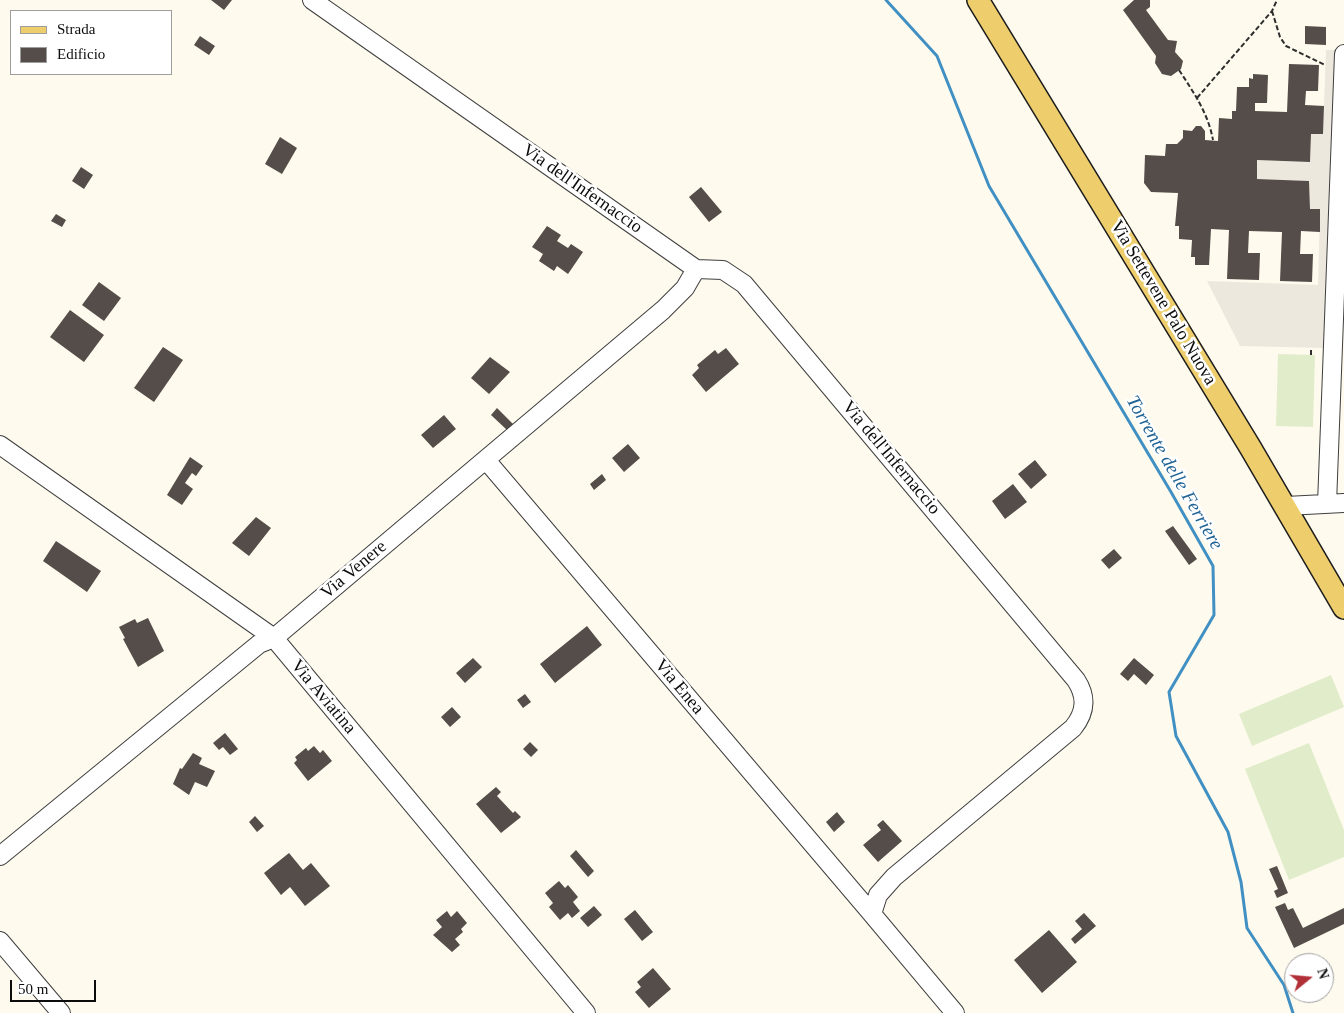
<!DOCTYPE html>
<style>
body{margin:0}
#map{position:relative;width:1344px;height:1013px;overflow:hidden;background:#fefaed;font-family:"Times New Roman",serif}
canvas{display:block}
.legend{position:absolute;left:10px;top:10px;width:162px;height:65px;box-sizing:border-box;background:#fff;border:1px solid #9e9e9e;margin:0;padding:6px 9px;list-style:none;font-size:15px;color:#0c0c0c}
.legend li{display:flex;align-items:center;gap:10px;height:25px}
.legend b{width:25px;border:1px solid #9e9e9e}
.north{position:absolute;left:1284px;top:953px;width:50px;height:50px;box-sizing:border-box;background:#fff;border:1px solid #9e9e9e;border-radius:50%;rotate:73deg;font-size:14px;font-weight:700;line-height:20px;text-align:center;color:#0c0c0c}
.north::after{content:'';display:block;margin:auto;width:18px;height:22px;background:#b12f36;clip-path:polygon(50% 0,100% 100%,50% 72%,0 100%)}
.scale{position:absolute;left:10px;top:980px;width:86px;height:22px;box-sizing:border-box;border:2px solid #0c0c0c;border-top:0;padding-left:6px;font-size:15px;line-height:18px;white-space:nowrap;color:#0c0c0c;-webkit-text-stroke:4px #fff;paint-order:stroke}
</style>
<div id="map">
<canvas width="1344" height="1013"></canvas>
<ul class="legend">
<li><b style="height:6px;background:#eece6c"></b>Strada</li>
<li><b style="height:14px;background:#544d49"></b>Edificio</li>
</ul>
<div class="north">N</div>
<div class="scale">50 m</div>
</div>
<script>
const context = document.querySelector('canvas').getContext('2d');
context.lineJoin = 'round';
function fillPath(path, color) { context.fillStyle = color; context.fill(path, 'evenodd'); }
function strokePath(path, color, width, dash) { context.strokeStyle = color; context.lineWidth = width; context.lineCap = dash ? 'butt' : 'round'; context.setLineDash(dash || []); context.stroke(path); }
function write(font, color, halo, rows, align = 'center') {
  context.font = font + ' "Times New Roman",serif'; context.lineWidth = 5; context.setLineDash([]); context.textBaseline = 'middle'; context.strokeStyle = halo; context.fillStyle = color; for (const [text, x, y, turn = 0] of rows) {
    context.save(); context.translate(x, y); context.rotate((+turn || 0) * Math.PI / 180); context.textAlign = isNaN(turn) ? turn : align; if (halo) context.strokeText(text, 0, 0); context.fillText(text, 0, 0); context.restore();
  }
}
const pitch = new Path2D(`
 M1278 354 1315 355 1313 427 1276 426Z
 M1331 675 1344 707 1252 746 1239 714Z
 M1309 743 1344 830V857L1289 880 1245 769Z`);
const plaza = new Path2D(`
 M1326 50H1335L1324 348 1240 346 1207 281 1318 285 1320 210 1310 209 1309 181 1257 179V160L1310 162 1311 134H1323Z`);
const stream = new Path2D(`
 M886 0 937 56 989 186 1171 492 1213 566 1214 615 1169 692 1176 736 1228 832 1241 882 1247 928 1284 985 1293 1013`);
const building = new Path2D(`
 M211 0H232L224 10Z
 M1134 0H1150V7L1146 10 1168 40 1177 41 1175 52 1183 61 1181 69 1171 76 1162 74 1155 63 1156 56 1123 10Z
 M1305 26 1326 27V45L1305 44Z
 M200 36 215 46 209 55 194 45Z
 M1289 64 1319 65 1318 91H1306L1305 105 1324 106 1323 134H1311L1310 162 1257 160V179L1309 181 1310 209H1320V232L1301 231 1300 254H1313L1312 282 1280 281 1282 232 1249 231 1248 253H1260L1259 280 1227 279 1229 230 1211 229 1209 265H1195V257H1191L1192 240 1179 239V226H1175L1178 193 1151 192 1144 183 1145 155 1165 156 1166 144H1177L1183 138V130L1192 131 1196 126H1201L1205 131V140L1218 141 1219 118 1232 119V111H1236L1237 87H1249V78L1253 79V74L1268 75 1267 103H1255V111L1287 112Z
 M280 137 297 148 282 174 265 164Z
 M81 167 93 175 84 189 72 181Z
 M701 187 722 212 709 222 689 197Z
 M56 214 66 220 62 227 51 221Z
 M547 226 561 235 557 241 568 248 571 244 583 252 568 274 557 266 554 271 539 261 543 254 532 247Z
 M99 282 121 298 104 321 82 305Z
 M70 310 104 335 84 362 50 337Z
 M163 347 183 360 154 402 134 388Z
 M726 348 739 364 706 392 692 375 699 368 697 365 715 350 718 354Z
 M490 357 510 372 489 394 471 378Z
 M497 408 513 424 507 430 491 415Z
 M444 415 456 429 433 448 421 435Z
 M628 444 640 458 624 472 612 458Z
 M190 457 203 466 196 476 192 473 185 483 193 489 182 505 167 495Z
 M1035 460 1047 475 1031 489 1018 474Z
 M602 474 606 480 594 490 590 484Z
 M1013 484 1027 502 1005 519 992 501Z
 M256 517 271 528 249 556 232 543Z
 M1173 526 1197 559 1189 565 1165 531Z
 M56 541 101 571 87 592 43 561Z
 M1114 549 1122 558 1109 569 1101 560Z
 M148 618 164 651 138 667 123 639 125 638 119 627 135 619 137 623Z
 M587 626 602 645 555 683 540 664Z
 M473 658 482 667 465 683 456 673Z
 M1134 658 1154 675 1146 685 1134 674 1128 681 1120 674Z
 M525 694 531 702 523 708 517 700Z
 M452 707 461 717 450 727 441 717Z
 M225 733 238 749 230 755 223 747 219 750 213 743Z
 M530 742 538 750 531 757 523 749Z
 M314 746 320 753 323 750 332 761 308 781 294 763 297 760 295 757 306 748 308 751Z
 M193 753 202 758 199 764 215 771 207 787 195 782 189 795 173 784 180 768 182 769Z
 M496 787 501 792 497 796 513 813 515 811 521 817 501 833 476 804Z
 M837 812 845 822 834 832 826 822Z
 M255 816 264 826 257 832 249 822Z
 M883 820 902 841 878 862 863 845 881 830 877 825Z
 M576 850 594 871 588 877 570 856Z
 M289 853 303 870 311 863 330 886 305 906 290 887 281 895 264 873Z
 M1277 866 1288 893 1277 898 1274 891 1278 889 1269 869Z
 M559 881 565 888 568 885 578 897 573 902 580 911 572 918 568 913 560 920 549 907 553 903 545 893Z
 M1285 903 1288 910 1293 908 1303 928 1344 908V924L1294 948 1275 907Z
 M594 906 602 915 588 927 580 918Z
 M635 910 653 932 642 941 624 919Z
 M447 911 451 917 457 911 467 923 461 929 463 932 455 939 460 945 452 952 433 935 442 927 436 920Z
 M1084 913 1096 926 1075 944 1071 939 1082 929 1075 921Z
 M1049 930 1077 962 1042 993 1014 960Z
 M653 968 671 989 649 1008 635 992 641 987 637 982Z`);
const path = new Path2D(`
 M1272 11 1280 37 1286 46 1325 65
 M1179 70C1194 93 1208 113 1213 140
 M1197 98 1272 11 1277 0
 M1311 355V348`);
const minor = new Path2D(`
 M312 0 696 269 723 270 744 284 1076 680C1087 697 1086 712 1073 728L894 877 878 895 872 914 955 1013
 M0 445 274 638 586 1013
 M486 460 872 914
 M1327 504 1344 54
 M1286 506 1344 503
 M0 856 259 644 274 638 663 310 685 288 696 269
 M0 941 61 1013`);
const major = new Path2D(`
 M978 0 1250 447 1344 608`);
const streetNames = [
 ["Via dell'Infernaccio",582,189,35],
 ["Via Settevene Palo Nuova",1163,303,59],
 ["Via dell'Infernaccio",891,458,50],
 ["Via Venere",354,570,-40],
 ["Via Enea",679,687,50],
 ["Via Aviatina",323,697,50]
];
const waterNames = [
 ["Torrente delle Ferriere",1174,473,60]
];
fillPath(pitch, '#e1edca');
fillPath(plaza, '#ede8dd');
strokePath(stream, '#4190c3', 3);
fillPath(building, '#544d49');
strokePath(minor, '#3f3f3f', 20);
strokePath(major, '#1d1d1d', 24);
strokePath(path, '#2e2e2e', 2, [5, 2.5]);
strokePath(minor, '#fff', 18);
strokePath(major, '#eece6c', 21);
write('18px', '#0c0c0c', '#fff', streetNames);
write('italic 19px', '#1f6294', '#fff', waterNames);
</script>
